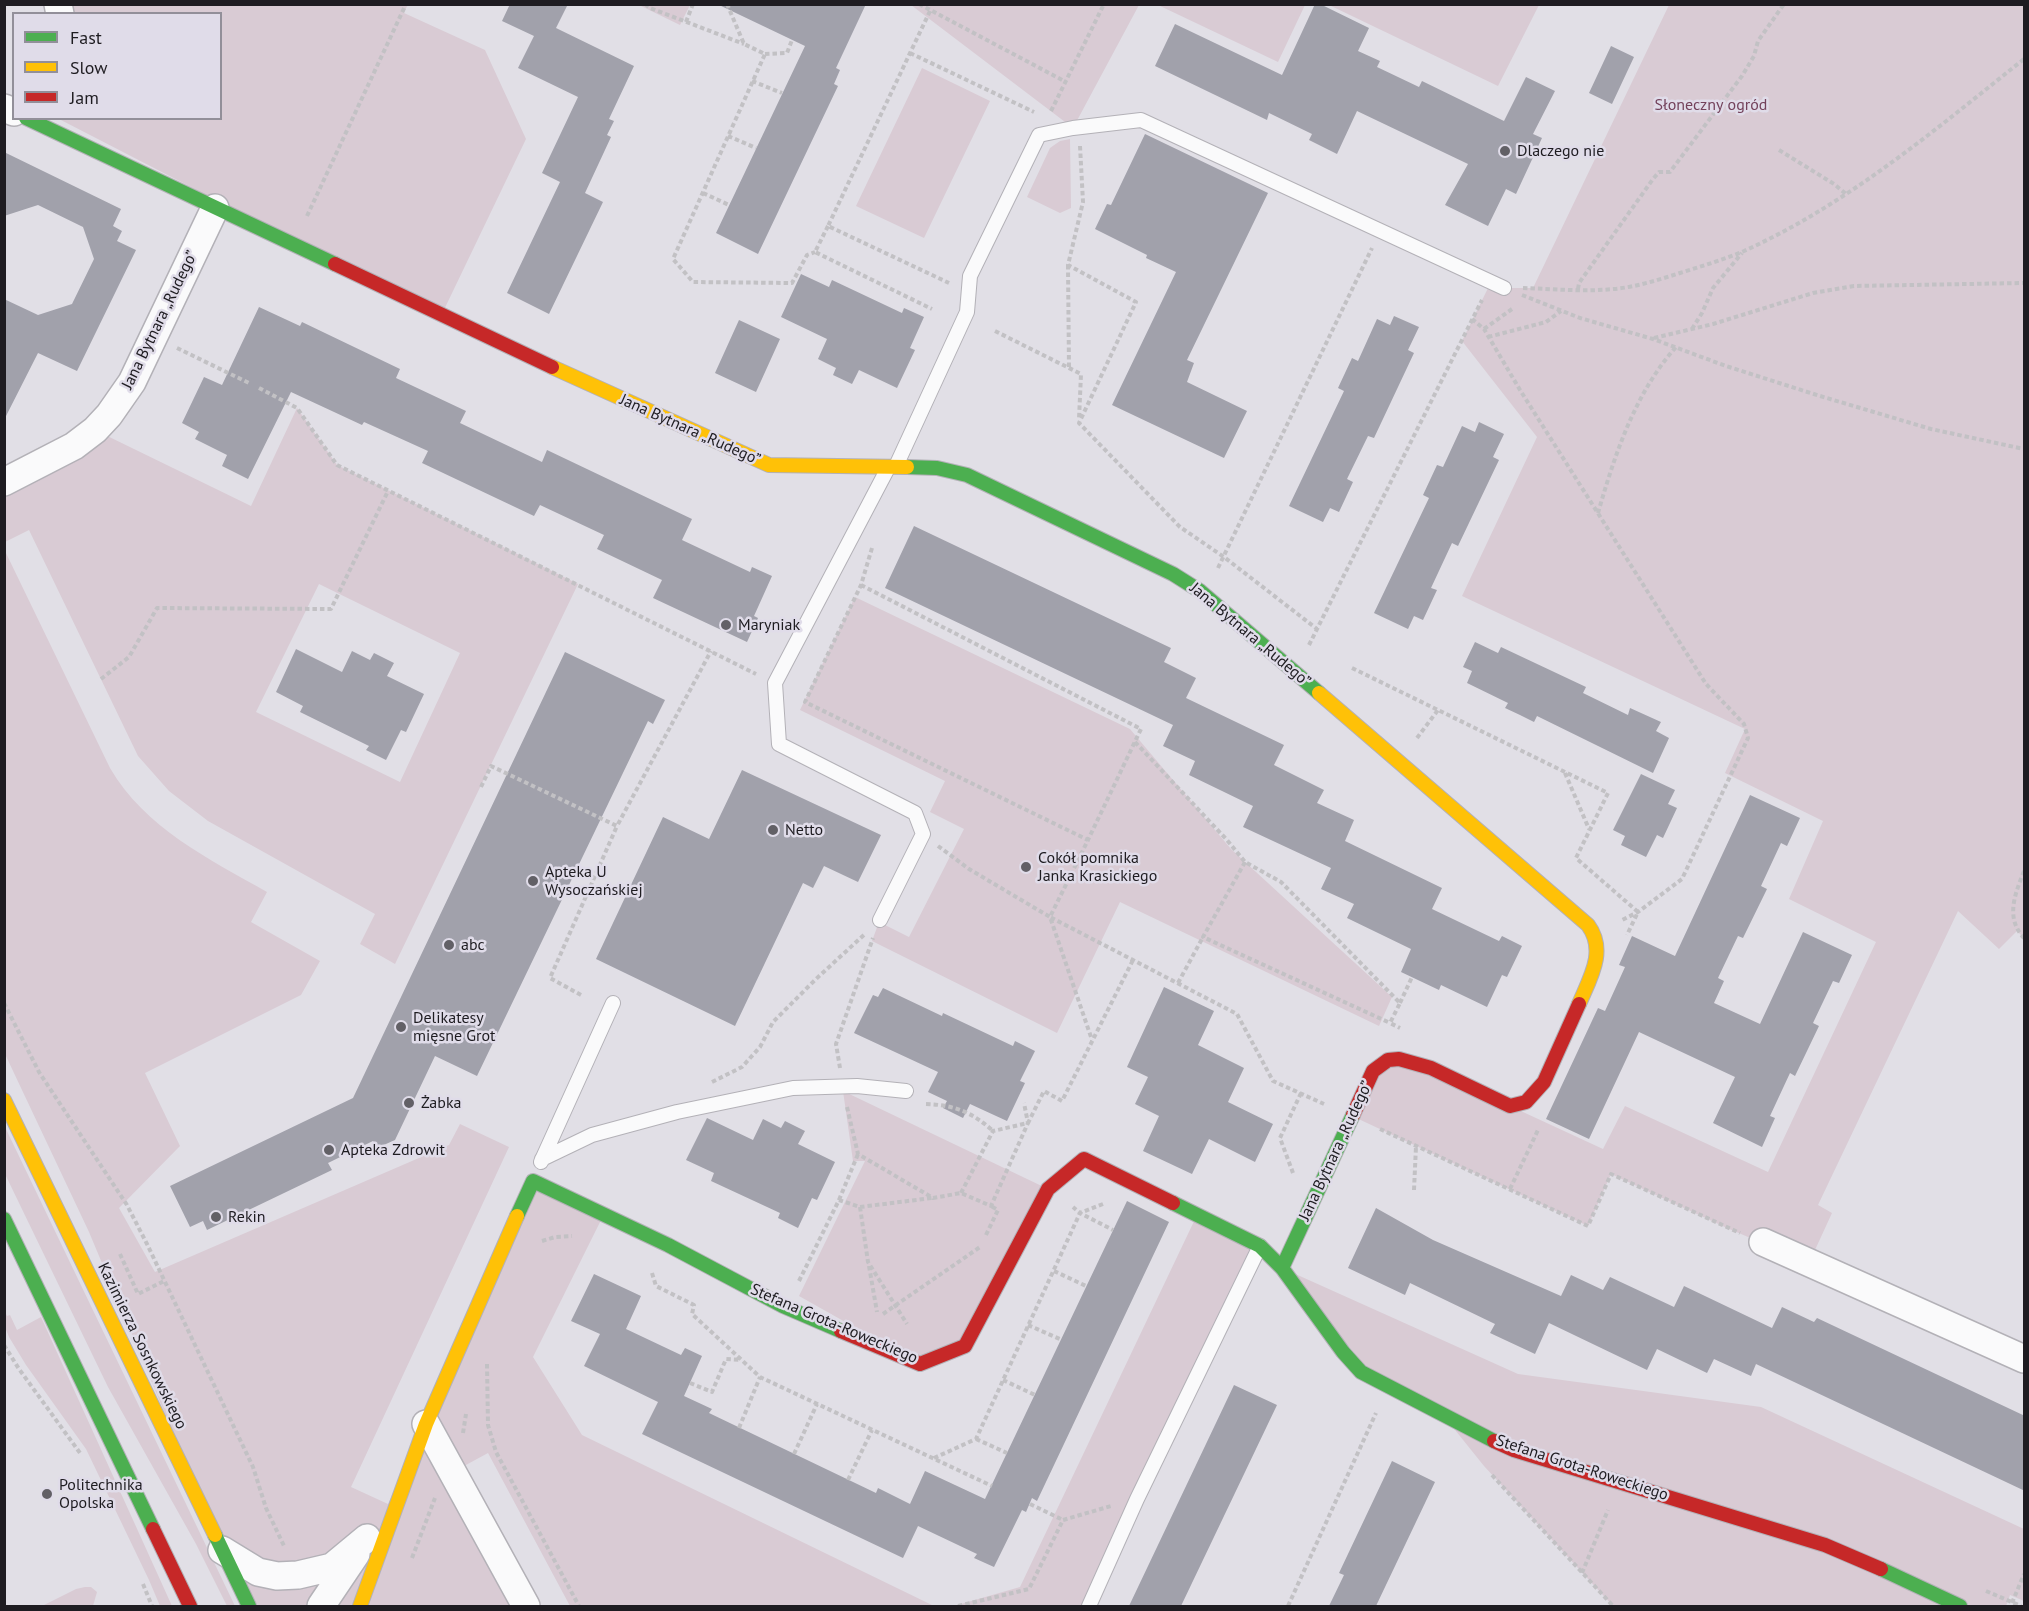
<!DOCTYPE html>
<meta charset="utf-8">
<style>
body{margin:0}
#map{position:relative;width:2029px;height:1611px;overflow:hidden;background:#e1dfe6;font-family:"PT Sans",sans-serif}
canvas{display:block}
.frame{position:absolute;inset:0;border:6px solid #1e1c21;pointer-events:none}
.legend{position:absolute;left:12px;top:12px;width:210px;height:108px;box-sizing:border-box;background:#e0dce9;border:2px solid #928f99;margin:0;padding:8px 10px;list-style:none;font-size:18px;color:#1e1c21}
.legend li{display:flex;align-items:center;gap:12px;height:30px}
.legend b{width:30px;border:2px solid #928f99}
</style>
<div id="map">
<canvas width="2029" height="1611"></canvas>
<div class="frame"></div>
<ul class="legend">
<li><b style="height:8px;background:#4caf50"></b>Fast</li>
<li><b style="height:8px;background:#ffc107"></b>Slow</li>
<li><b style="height:8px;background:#c62828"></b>Jam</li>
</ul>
</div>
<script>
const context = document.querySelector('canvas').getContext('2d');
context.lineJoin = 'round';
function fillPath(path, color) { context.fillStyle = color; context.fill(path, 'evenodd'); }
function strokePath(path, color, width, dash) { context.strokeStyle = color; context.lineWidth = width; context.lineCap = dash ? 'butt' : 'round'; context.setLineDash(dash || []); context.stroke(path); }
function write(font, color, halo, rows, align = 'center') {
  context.font = font + ' "PT Sans",sans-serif'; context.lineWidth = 5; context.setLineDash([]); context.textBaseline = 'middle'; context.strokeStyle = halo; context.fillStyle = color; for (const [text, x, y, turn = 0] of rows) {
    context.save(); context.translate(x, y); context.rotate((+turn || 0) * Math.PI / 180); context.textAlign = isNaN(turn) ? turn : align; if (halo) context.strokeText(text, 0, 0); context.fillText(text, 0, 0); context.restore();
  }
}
const green = new Path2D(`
 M408 4 404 13 485 50 526 139 441 316 59 119 220 118V14L71 13 72 5Z
 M639 5H690L680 25Z
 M911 5H1139L1073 128Z
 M1158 5H1305L1278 62Z
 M1329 5H1539L1498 86Z
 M1669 5H2024V938L2017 931 1999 949 1958 911 1818 1205 1832 1213 1809 1263 1727 1228 1611 1174 1588 1226 1352 1116 1388 1060 1510 1106 1603 1149 1625 1106 1768 1172 1876 942 1789 899 1823 821 1725 773 1745 729 1462 596 1537 437 1462 341 1491 282 1504 288H1533Z
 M922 68 990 101 924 238 856 206Z
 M1070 139 1071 208 1060 213 1027 197 1050 148 1060 141Z
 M297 408 337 465 578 584 395 964 360 944 375 914 208 821 169 791 138 756 29 530 5 542V482L95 430 251 506ZM319 584 460 653 400 782 256 712Z
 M5 551 110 768C145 828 209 859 267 892L251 922 320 961 301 995 145 1073 180 1146 119 1208 155 1272 449 1145 460 1124 509 1147 351 1487 388 1504 533 1181 604 1214 533 1357 582 1435 934 1606H570L488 1453 453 1472 526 1606H249L222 1550 89 1232 5 1054Z
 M855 597 1130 729 1231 849 1392 997 1379 1026 1120 902 1057 1033 872 941 879 922 909 937 964 829 930 812 945 781 800 710Z
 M843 1091 1048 1189 965 1346 920 1364 799 1296 865 1161H853Z
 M5 1127 235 1606H227L196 1544 108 1387 5 1174Z
 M1197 1215 1260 1246 1089 1606H954L1020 1587Z
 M1282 1268 1518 1374 1761 1407 2024 1529V1601L2010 1595 2006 1606H1613L1484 1466 1443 1415 1380 1383Z
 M4 1310 7 1316 10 1315 17 1330 41 1317 172 1606H160L149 1580 86 1449 26 1365 9 1337 5 1327Z
 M85 1587H91L97 1592 93 1606H42L76 1589Z`);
const building = new Path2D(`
 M510 4H568L556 28 634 66 609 119 614 121 607 135 611 137 585 193 603 202 549 314 507 293 560 182 542 173 578 97 518 68 534 36 502 21Z
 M717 4H866L836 68 840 70 834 84 838 86 758 254 716 233 805 46Z
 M1315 4H1320L1369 28 1358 51 1380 61 1377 67 1419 87 1422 81 1504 121 1526 77 1555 91 1533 134 1542 138 1516 194 1506 189 1488 226 1445 205 1468 164 1357 111 1337 154 1309 140 1312 134 1269 113 1267 120 1155 66 1175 24 1282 75Z
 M1611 46 1634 57 1612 104 1589 93Z
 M1145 134 1268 193 1187 360 1194 363 1187 382 1247 411 1224 458 1112 405 1176 272 1146 258 1147 255 1095 229 1107 204 1111 205Z
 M4 152 121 209 113 226 122 231 117 241 136 250 77 371 38 353 4 420V299L38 315 72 304 94 259 83 227 38 205 4 216Z
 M801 274 829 287 832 280 902 313 904 308 924 317 910 348 915 350 897 388 859 370 852 384 833 375 836 368 818 359 827 339 781 317Z
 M259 307 300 326 302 322 400 369 396 378 466 411 460 423 542 462 547 450 692 519 682 540 750 572 752 567 772 576 754 616 758 618 747 642 653 598 662 580 597 549 604 535 540 505 534 516 422 463 428 451 364 422 362 425 291 392 248 479 222 466 227 455 195 439 199 432 182 423 204 377 222 385Z
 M1394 316 1419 327 1408 350 1414 353 1374 438 1368 436 1347 479 1353 482 1339 512 1330 508 1323 522 1289 506 1344 391 1338 388 1352 358 1358 361 1377 319 1390 325Z
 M739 320 780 339 756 392 715 373Z
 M1479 422 1504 434 1493 457 1499 460 1458 546 1452 543 1431 588 1437 590 1423 620 1414 616 1408 629 1374 613 1429 498 1423 495 1437 465 1443 467 1462 426 1475 432Z
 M914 526 1171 648 1164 662 1196 678 1186 698 1284 745 1274 765 1324 790 1317 803 1354 820 1345 841 1442 888 1432 909 1499 941 1502 936 1522 946 1507 977 1502 975 1487 1007 1441 985 1439 990 1401 972 1411 949 1347 918 1354 904 1321 889 1331 868 1243 827 1253 806 1189 775 1195 761 1163 746 1173 725 885 588Z
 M1475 642 1498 653 1501 647 1586 687 1583 693 1628 715 1630 708 1661 722 1656 731 1669 738 1653 773 1537 716 1534 722 1520 715 1505 708 1508 703 1467 683 1472 671 1463 667Z
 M296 649 342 672 352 651 370 660 374 653 394 663 387 676 424 694 406 732 401 730 386 760 366 750 369 746 300 712 303 706 276 692Z
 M565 652 665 700 653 724 648 721 477 1076 435 1056 395 1140 377 1148 373 1141 328 1163 332 1170 207 1230 203 1221 190 1227 170 1186 353 1098Z
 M742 770 881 835 858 882 824 866 813 888 803 883 735 1026 596 959 663 817 709 839Z
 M1641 774 1675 790 1668 804 1677 808 1663 838 1657 835 1646 857 1621 845 1625 836 1613 830Z
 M1750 795 1800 818 1787 846 1781 843 1761 886 1767 889 1743 938 1738 936 1718 978 1724 981 1714 1003 1760 1024 1803 932 1852 955 1839 983 1833 981 1813 1023 1819 1026 1795 1076 1790 1073 1770 1116 1775 1118 1762 1147 1713 1123 1735 1077 1639 1032 1589 1139 1546 1119 1598 1008 1605 1011 1625 967 1619 965 1632 936 1675 956Z
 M1164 987 1214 1011 1198 1045 1244 1068 1228 1102 1273 1124 1255 1162 1209 1139 1192 1174 1143 1151 1159 1116 1135 1104 1148 1077 1127 1067Z
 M883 988 942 1016 943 1013 1013 1046 1015 1041 1035 1051 1020 1081 1025 1083 1007 1121 970 1104 963 1118 943 1108 947 1101 928 1092 938 1072 854 1033 873 995 878 997Z
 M707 1118 753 1140 763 1119 781 1128 785 1121 805 1131 798 1144 835 1162 817 1200 812 1198 798 1228 778 1218 780 1213 711 1181 714 1173 686 1160Z
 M1127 1201 1169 1222 1037 1501 1032 1498 1026 1512 1022 1510 994 1567 974 1558 977 1554 918 1526 903 1558 642 1434 658 1402 584 1366 600 1334 571 1321 594 1274 641 1296 626 1329 681 1355 685 1348 702 1356 684 1396 712 1409 709 1413 876 1493 878 1488 910 1504 925 1471 985 1499Z
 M1376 1208 1433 1240 1561 1296 1571 1275 1603 1290 1610 1277 1674 1307 1684 1286 1772 1328 1782 1307 1814 1322 1817 1318 2025 1416V1491L1756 1364 1751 1376 1714 1359 1707 1373 1657 1349 1647 1370 1549 1323 1535 1354 1490 1333 1495 1324 1410 1283 1405 1295 1348 1268Z
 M1234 1385 1277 1405 1181 1606H1129Z
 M1392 1461 1435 1482 1376 1606H1329L1344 1575 1339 1573Z`);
const path = new Path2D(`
 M645 4 650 8 744 44
 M727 4 744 44 765 54 673 259 693 282 792 283 807 255 815 252
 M919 4 1066 82
 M930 11 828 226 949 283
 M686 22 693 4
 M910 53 1034 112
 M765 54 787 53 792 40
 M752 81 782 93
 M1051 111 1104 4
 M728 136 756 148
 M1080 146 1083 202 1068 265 1136 302 1079 423 1180 527 1224 557 1317 629
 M1779 150 1834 184 1846 194
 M703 193 729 205
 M307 216 406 4
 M828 226 815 252 932 309
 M1068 265 1069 369
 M1523 288C1553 289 1584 292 1614 289 1636 287 1658 280 1680 273 1702 266 1723 260 1744 251 1848 204 1936 129 2024 59
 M1578 289 1579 283 1653 179 1659 172H1670L1742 76 1754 56 1758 41 1784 4
 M1522 295 1580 318 1653 339 1726 366 1820 396 1931 429 2024 449
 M1472 319 1484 329 1520 390 1706 684 1744 724 1748 738 1682 879 1638 912 1620 921
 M1484 329 1512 309
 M1692 329 1702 313 1713 288 1742 253
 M995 331 1081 374 1079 419
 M1488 337 1546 322 1561 311
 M1654 338 1713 324 1813 293 1854 286 2024 283
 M177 348 251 384
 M259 388 297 408 337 465 756 674
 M1598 513C1615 454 1635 393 1676 347
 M872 548 861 585 805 702 1088 840 1050 917 1237 1014 1273 1081 1324 1104
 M1218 568 1372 248
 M861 585 1141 729 1088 840
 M1309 645 1482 300
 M1352 668 1608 793 1576 858 1638 912 1627 935
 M101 679 129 657 157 608 331 609 388 491
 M1417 738 1438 710
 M1135 742 1227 840 1245 862 1281 882 1400 1003 1390 1023 1400 1028
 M1565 773 1589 829
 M481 787 491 766 617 826 711 651
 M938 846 969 869 1050 917 1092 1040
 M1245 862 1203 937 1390 1023
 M2024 871C2015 894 2005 918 2024 938
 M1178 983 1203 937
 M581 995 550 978 617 826
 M4 1003 39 1072 127 1205 147 1244 253 1467 266 1508 285 1548
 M1400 1003 1412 977
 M840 1068 836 1044 873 938
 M712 1082 742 1067 760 1047 773 1022 816 979 866 933
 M926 1104C954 1105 972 1112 993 1131
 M847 1107 858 1154 933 1198 961 1193 991 1206 1028 1123 1024 1103
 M1380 1129 1588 1226 1611 1174 1740 1233
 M1293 1173 1280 1138 1301 1093
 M1510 1189 1538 1130
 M1414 1190 1416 1146
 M961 1193 993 1131 1028 1123 1044 1091 1062 1101 1133 960
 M839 1200 858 1154
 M1103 1204 1080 1213 1113 1230
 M860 1207 868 1262 907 1324
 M986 1235 998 1210 991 1206
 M542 1241 555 1237 572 1236
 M120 1254 138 1294 164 1281
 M869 1266 877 1312
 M1054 1271 1086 1286
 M652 1273 656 1286 694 1305 692 1314 760 1377 992 1486
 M799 1281 839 1200 860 1207 932 1198
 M883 1314 980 1247
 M1028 1325 1062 1340
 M4 1345 19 1369 80 1453
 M487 1364 488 1425 496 1452 579 1606
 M1003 1380 1035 1395
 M690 1383 712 1392 726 1359 741 1360
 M739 1428 760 1377
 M463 1433 466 1414
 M976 1439 1007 1453
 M794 1454 817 1404
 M934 1458 976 1439 1080 1213 1073 1207
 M1492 1475 1613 1606
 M848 1480 872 1430
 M1030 1504 1063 1520
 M412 1558 435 1498
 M1582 1573 1608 1510
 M143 1584 152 1606
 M1986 1591 2021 1606
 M2012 1603 2024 1574
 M958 1606 1029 1589 1063 1520 1111 1506
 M1288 1606 1376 1413`);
const lane = new Path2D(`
 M896 466 967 312 970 276 1039 135 1073 128 1141 120 1504 288
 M880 920 923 834 915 813 779 744 775 683 888 468
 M542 1159 592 1135 677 1112 793 1088 857 1086 906 1091
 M541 1162 613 1003
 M1089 1606 1137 1499 1260 1246`);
const street = new Path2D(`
 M58 4 60 14
 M4 108 14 112
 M4 482 74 446 95 430 109 415 132 382 215 208
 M1763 1242 2024 1359
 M426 1424 526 1606
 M222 1550 258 1572 277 1576 298 1575 332 1567 367 1538
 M321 1606 356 1554`);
const fast = new Path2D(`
 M26 118 335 264
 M907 467 937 468 967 475 1173 574 1200 591 1319 693
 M1173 1203 1260 1246 1282 1268 1343 1352 1361 1372 1494 1441
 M517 1216 533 1181 668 1245 783 1306 841 1331
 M4 1219 153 1529
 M1282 1268 1353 1115
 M215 1535 249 1606
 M1881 1569 1960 1606`);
const slow = new Path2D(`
 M552 367 769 465 907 467
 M1319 693 1588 925C1607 951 1590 978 1579 1004
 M4 1100 215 1535
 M360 1606 426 1424 517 1216`);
const jam = new Path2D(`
 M335 264 552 367
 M1353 1115 1373 1071 1388 1060 1399 1059 1431 1068 1510 1106 1526 1102 1544 1082 1579 1004
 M841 1331 920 1364 965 1346 1048 1189 1084 1159 1173 1203
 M1494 1441 1514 1450 1825 1545 1881 1569
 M153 1529 190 1606`);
const markers = [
 [1505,151,6,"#626066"],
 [726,625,6,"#626066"],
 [773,830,6,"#626066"],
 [1026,867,6,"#626066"],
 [533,881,6,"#626066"],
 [449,945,6,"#626066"],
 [401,1027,6,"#626066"],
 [409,1103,6,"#626066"],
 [329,1150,6,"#626066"],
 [216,1217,6,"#626066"],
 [47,1494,6,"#626066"]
];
const parkNames = [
 ["Słoneczny ogród",1711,105]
];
const poiNames = [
 ["Dlaczego nie",1517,151],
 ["Maryniak",738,625],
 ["Netto",785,830],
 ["Cokół pomnika",1038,858],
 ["Janka Krasickiego",1038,876],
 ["Apteka U",545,872],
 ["Wysoczańskiej",545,890],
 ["abc",461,945],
 ["Delikatesy",413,1018],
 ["mięsne Grot",413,1036],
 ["Żabka",421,1103],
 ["Apteka Zdrowit",341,1150],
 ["Rekin",228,1217],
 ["Politechnika",59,1485],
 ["Opolska",59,1503]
];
const streetNames = [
 ["Jana Bytnara „Rudego”",160,320,-64],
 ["Jana Bytnara „Rudego”",690,430,24],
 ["Jana Bytnara „Rudego”",1250,635,40],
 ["Jana Bytnara „Rudego”",1336,1151,-65],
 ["Stefana Grota-Roweckiego",834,1324,23],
 ["Kazimierza Sosnkowskiego",142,1346,64],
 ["Stefana Grota-Roweckiego",1582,1468,18]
];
fillPath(green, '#d9cbd4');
fillPath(building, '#a1a1ab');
strokePath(lane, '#b3b1b7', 16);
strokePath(street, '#b3b1b7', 30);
strokePath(fast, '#b3b1b7', 16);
strokePath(slow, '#b3b1b7', 16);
strokePath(jam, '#b3b1b7', 16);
strokePath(path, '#c2c1c4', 4, [4.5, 3]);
strokePath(lane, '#fafafb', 14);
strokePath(street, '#fafafb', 27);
strokePath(fast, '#4caf50', 14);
strokePath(slow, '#ffc107', 14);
strokePath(jam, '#c62828', 14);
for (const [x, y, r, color] of markers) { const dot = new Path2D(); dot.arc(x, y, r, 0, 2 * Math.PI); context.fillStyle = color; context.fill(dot); strokePath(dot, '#e0dce9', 2); }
write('16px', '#73425b', '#e0dce9', parkNames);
write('16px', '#1e1c21', '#e0dce9', poiNames, 'left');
write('16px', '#1e1c21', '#e0dce9', streetNames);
</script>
